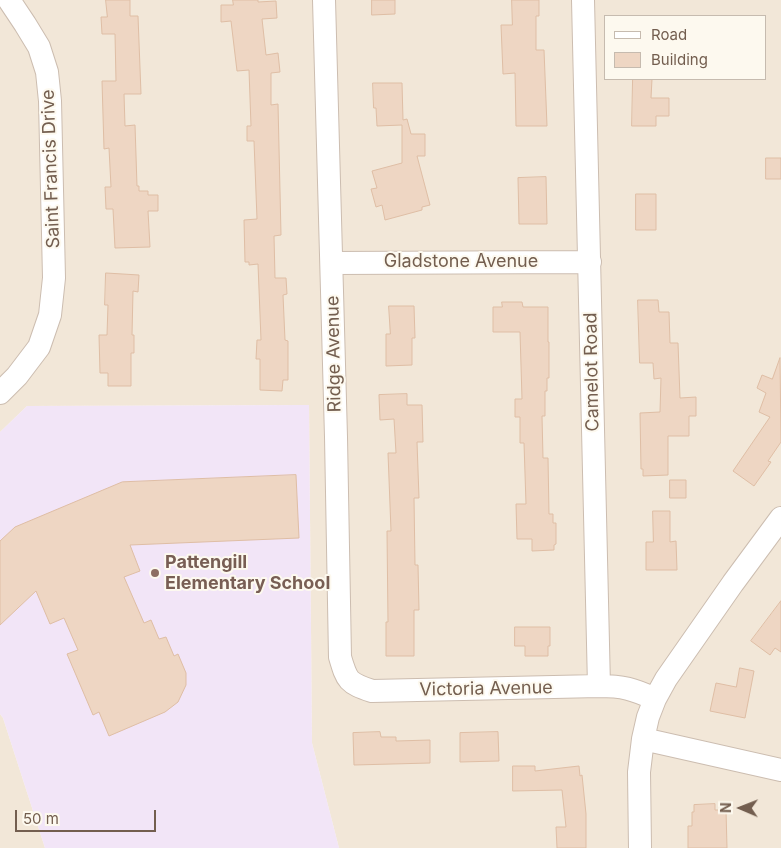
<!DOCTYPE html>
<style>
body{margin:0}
#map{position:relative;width:781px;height:848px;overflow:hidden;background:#fbf5e9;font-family:Inter,sans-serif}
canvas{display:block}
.legend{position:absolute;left:604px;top:15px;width:162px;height:65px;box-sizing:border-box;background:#fdf9ef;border:1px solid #c6bbaf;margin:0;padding:6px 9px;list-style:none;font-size:15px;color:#735e4f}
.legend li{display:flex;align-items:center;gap:10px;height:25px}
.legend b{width:25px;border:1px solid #c6bbaf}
.north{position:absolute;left:716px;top:783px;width:50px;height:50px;-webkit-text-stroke:4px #fdf9ef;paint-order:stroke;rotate:271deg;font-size:14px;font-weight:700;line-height:20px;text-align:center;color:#735e4f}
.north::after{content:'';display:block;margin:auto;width:18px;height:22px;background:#735e4f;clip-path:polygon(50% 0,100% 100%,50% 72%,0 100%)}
.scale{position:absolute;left:15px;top:810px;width:141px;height:22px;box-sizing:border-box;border:2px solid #735e4f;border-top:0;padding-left:6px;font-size:15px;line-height:18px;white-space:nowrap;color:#735e4f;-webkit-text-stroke:4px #fdf9ef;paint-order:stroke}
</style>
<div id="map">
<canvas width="781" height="848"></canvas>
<ul class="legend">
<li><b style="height:6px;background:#fff"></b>Road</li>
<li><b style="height:14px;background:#eed6c3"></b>Building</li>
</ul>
<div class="north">N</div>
<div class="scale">50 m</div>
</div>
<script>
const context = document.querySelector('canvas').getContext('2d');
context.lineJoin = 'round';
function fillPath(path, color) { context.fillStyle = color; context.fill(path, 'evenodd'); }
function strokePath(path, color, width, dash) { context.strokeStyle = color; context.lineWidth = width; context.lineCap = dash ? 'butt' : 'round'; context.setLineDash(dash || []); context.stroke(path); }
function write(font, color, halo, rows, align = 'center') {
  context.font = font + ' Inter,sans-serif'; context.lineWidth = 4; context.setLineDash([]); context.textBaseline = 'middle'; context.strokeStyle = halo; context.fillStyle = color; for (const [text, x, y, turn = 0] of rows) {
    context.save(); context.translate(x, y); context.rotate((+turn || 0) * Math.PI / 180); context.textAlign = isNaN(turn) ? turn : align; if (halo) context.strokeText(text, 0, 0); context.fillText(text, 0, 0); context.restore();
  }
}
const residential = new Path2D(`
 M0 0H781V848H339L312 743 309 405 27 406 0 432ZM605 16H765V79H605Z
 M0 714 3 718 45 848H0Z`);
const education = new Path2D(`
 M309 405 312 743 339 848H45L3 718 0 714V432L27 406Z`);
const building = new Path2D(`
 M106 0H130V16H138L141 94H124L125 126 135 125 137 186H139V191H148V195H158V211H148L150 247 115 248 113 209H106L105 187H111L109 148 104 149 102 81H116L115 34H102L101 17H107Z
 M233 0H258V2L276 1 277 18 262 19 266 55 278 53 280 72 271 73V105L278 104 281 235 274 236 275 278H286L287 294 283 295 285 340 288 341V380H283L282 391 260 390V359H256L257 340H261L258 264 249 265V262H245L244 220 257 219 254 141H247V126H251L249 70 237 71 231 21 221 22V5H233Z
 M372 0H395V14L372 15Z
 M512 0H539V16H536V50H544L547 126H516L515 73 503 74 501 25H512Z
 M633 79H652L651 98H669V116H656V126H632Z
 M373 83H402L403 120 407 119 411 134H425V156H417L430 205 422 207V210L385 220 382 205 376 207 371 189 377 188 372 171 402 163V125L377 126 376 108H374Z
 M766 158H781V179H766Z
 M546 177 547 224H519L518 178Z
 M636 194H656V230H636Z
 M106 273 139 275 138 292 133 291 132 335H134V353H131V386H108V373H100L99 335H107L108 305H105Z
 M638 300H658L659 312H669L670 343H678L680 398 696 397V416H689V436H668V475L643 476V469H641L640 413 660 412 661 378 654 379 653 363H640Z
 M502 302H522L523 307H548V342H549V378H547V391H545V416H542L543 458H548L549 514H553V523H556V544L554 545V550L532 551V539H517L516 504H526L524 443H520V417H515V399H522L520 332H493V307H502Z
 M389 306H414L415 338H412V365L386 366V334H390Z
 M780 358 781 442 768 461 771 462 754 486 733 471 770 417 759 412 766 393 757 388 762 375 772 379Z
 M407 394V405H422L423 442H417L419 498H414L415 565H418L419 610H414V656H386V622H388L387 531H391L388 453H396L394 419 380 420 379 395Z
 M296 475 299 538 130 545 140 571 124 577 144 623 151 620 159 639 166 637 174 656 178 654 186 673V685L178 702 165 712 109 736 99 712 93 715 67 654 78 650 64 618 50 624 36 591 0 625V541L15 527 122 482Z
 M670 480H686V498H670Z
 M653 511H670V542L676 541 677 570H646V542H653Z
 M781 601V652L775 648 770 655 751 641Z
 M515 627H550V646H548V656H525V646H515Z
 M740 668 754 671 745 718 710 711 716 683 736 687Z
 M380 732 381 737H396V741L430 740V763L354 765 353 733Z
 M498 732 499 761 460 762V733Z
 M513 766H535V771L579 766 580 776 582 775 586 814V848H557L556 827H566L562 790 513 791Z
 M715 804V810H726L727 848H688V826H692V812H694V805Z`);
const minor = new Path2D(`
 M324 0 336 437 340 657C347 681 348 683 372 691L599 686
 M583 0 599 686C623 686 633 689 655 699
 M332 263 590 262
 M0 393 17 376 39 347 50 315 54 278 50 101 47 72 39 47 25 24 9 0
 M643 739 781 770
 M640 848 639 772 643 739 648 717 655 699 666 679 733 583 781 518`);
const markers = [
 [155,573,5,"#8d6e63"]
];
const streetNames = [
 ["Saint Francis Drive",51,169,-92],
 ["Gladstone Avenue",461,262],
 ["Ridge Avenue",334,354,-91],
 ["Camelot Road",592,372,-91],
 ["Victoria Avenue",486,689,-1]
];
const educationNames = [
 ["Pattengill",165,563],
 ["Elementary School",165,584]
];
fillPath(residential, '#f2e7d8');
fillPath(education, '#f2e5f7');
fillPath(building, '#eed6c3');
strokePath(building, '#dfbea5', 1);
strokePath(minor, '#ccbdb0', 24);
strokePath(minor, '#fff', 22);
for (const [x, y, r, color] of markers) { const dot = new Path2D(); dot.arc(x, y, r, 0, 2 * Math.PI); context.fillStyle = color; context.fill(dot); strokePath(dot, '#fdf9ef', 2); }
write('18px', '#735e4f', '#fdf9ef', streetNames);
write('bold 18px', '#785e54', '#fdf9ef', educationNames, 'left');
</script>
